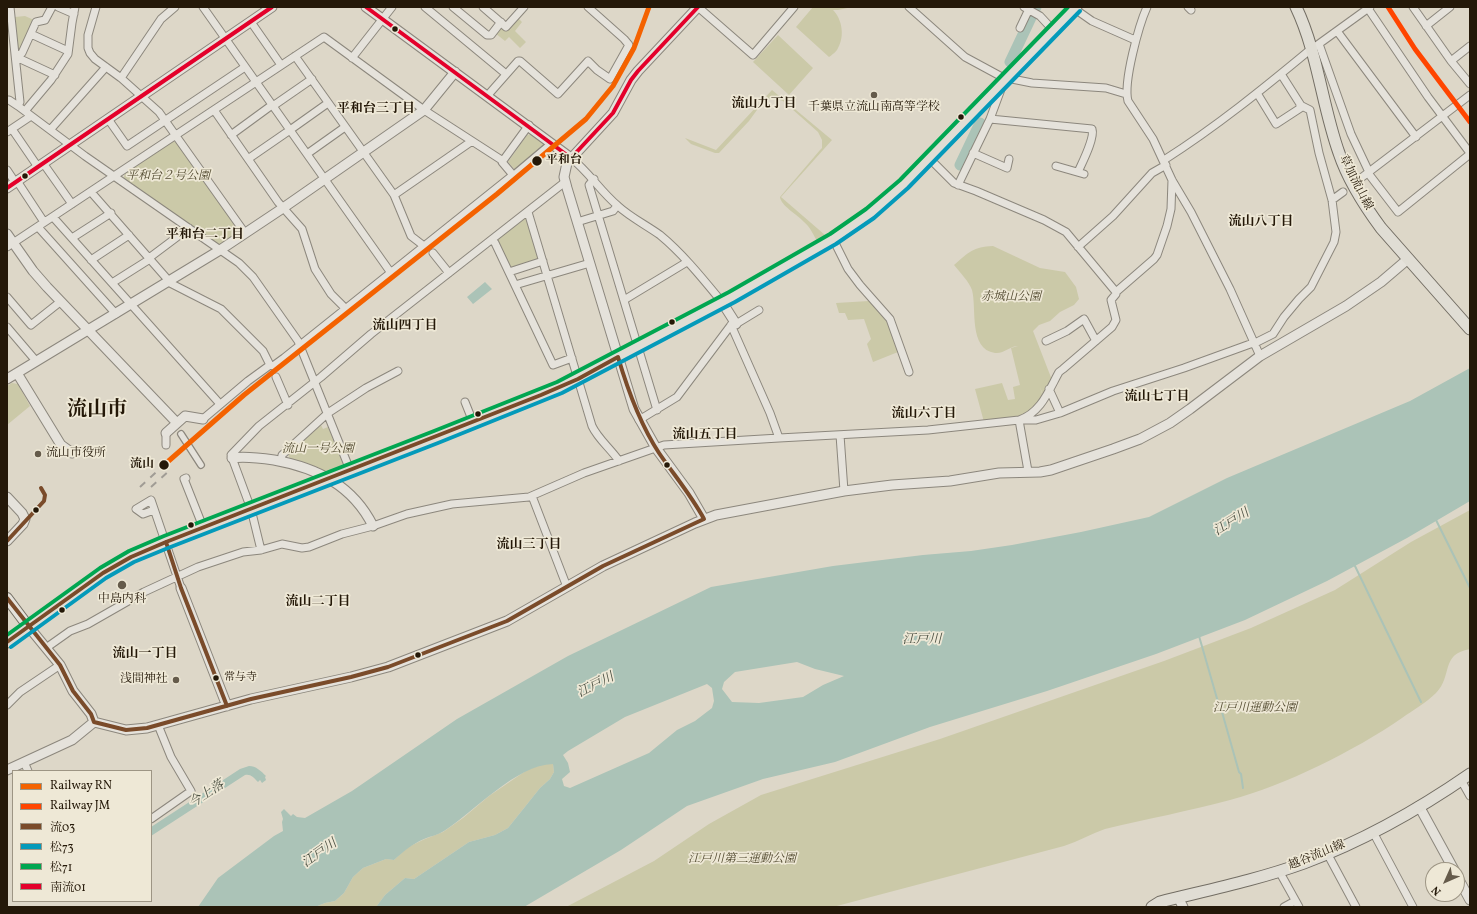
<!DOCTYPE html>
<meta charset="utf-8">
<style>
body{margin:0}
#map{position:relative;width:1477px;height:914px;overflow:hidden;background:#ddd7c8;font-family:Vollkorn,"Noto Serif JP",serif}
canvas{display:block}
.frame{position:absolute;inset:0;border:8px solid #241808;pointer-events:none}
.legend{position:absolute;left:12px;top:770px;width:140px;height:132px;box-sizing:border-box;background:#eee8d6;border:1px solid #9d9584;margin:0;padding:5px 7px;list-style:none;font-size:12px;color:#241808}
.legend li{display:flex;align-items:center;gap:8px;height:20px}
.legend b{width:20px;border:1px solid #9d9584}
.north{position:absolute;left:1425px;top:862px;width:40px;height:40px;box-sizing:border-box;background:#eee8d6;border:1px solid #9d9584;border-radius:50%;rotate:225deg;font-size:11px;font-weight:700;line-height:16px;text-align:center;color:#241808}
.north::after{content:'';display:block;margin:auto;width:14px;height:18px;background:#655b4b;clip-path:polygon(50% 0,100% 100%,50% 72%,0 100%)}
</style>
<div id="map">
<canvas width="1477" height="914"></canvas>
<div class="frame"></div>
<ul class="legend">
<li><b style="height:5px;background:#f46200"></b>Railway RN</li>
<li><b style="height:5px;background:#ff4500"></b>Railway JM</li>
<li><b style="height:5px;background:#7a4b2a"></b>流03</li>
<li><b style="height:5px;background:#049aba"></b>松73</li>
<li><b style="height:5px;background:#00a651"></b>松71</li>
<li><b style="height:5px;background:#e4002b"></b>南流01</li>
</ul>
<div class="north">N</div>
</div>
<script>
const context = document.querySelector('canvas').getContext('2d');
context.lineJoin = 'round';
function fillPath(path, color) { context.fillStyle = color; context.fill(path, 'evenodd'); }
function strokePath(path, color, width, dash) { context.strokeStyle = color; context.lineWidth = width; context.lineCap = dash ? 'butt' : 'round'; context.setLineDash(dash || []); context.stroke(path); }
function write(font, color, halo, rows, align = 'center') {
  context.font = font + ' Vollkorn,"Noto Serif JP",serif'; context.lineWidth = 3.5; context.setLineDash([]); context.textBaseline = 'middle'; context.strokeStyle = halo; context.fillStyle = color; for (const [text, x, y, turn = 0] of rows) {
    context.save(); context.translate(x, y); context.rotate((+turn || 0) * Math.PI / 180); context.textAlign = isNaN(turn) ? turn : align; if (halo) context.strokeText(text, 0, 0); context.fillText(text, 0, 0); context.restore();
  }
}
const green = new Path2D(`
 M813 7H852L838 10H833C842 19 845 36 838 48 837 51 832 55 829 57L796 27Z
 M25 16 34 20 20 52 18 51 15 17Z
 M517 17 522 22 515 31 526 42 520 48 509 37 505 41 495 33 500 27Z
 M778 35 813 68 789 95 753 62Z
 M772 90 832 140 781 197 825 235 817 241C813 234 810 227 804 222 797 214 781 206 780 197L820 150 822 148V140L818 132 783 101 773 98 768 99 762 103 749 121 719 153H715L691 144 685 138 716 150Z
 M531 134 544 144 545 147 515 170 508 162 527 135Z
 M172 141 176 142 241 230 239 233 221 246 123 180 125 173Z
 M526 218H528L540 259 512 268H509L497 242 498 239Z
 M993 246 1040 268 1065 272 1076 287 1079 299 1074 305 1060 312 1050 321 1039 325 1033 331 1052 380 1043 395 1040 387 1043 397C1029 422 1009 419 984 422L975 389 1002 383 1008 400 1015 399 1013 387 1020 385 1011 348 1018 346C1010 346 1004 354 995 353 968 349 977 308 972 290 970 283 959 271 954 265 969 252 973 247 993 246Z
 M869 301 888 323 898 352 873 362 867 344 871 339 864 319 848 320 845 313H839L836 303Z
 M12 383 18 384 30 406 7 425V386Z
 M321 425 323 429 328 427 343 464 341 468 327 473 317 467 290 459 288 454Z
 M1470 510V649C1440 654 1453 676 1436 693 1426 703 1413 710 1402 718 1354 751 1286 785 1230 800 1189 811 1147 819 1105 829 1091 834 1079 841 1064 846L833 907H566L654 861 709 824 761 795 940 739 1164 661 1251 628 1335 590 1411 542Z
 M543 764H553L554 772 550 779 540 788 508 828 495 835 469 842 414 879 405 878 385 895 376 907H315L325 903 335 901 344 893 353 877 363 868 386 859 394 860 408 847 425 839 443 832 463 818 489 796 527 770Z`);
const water = new Path2D(`
 M485 282 492 289 473 304 467 297Z
 M1470 368V501L1407 538 1327 581 1245 620 1156 654 1047 691 930 727 835 762 763 779 687 806 621 850 524 907H376L385 895 405 878 414 879 469 842 495 835 508 828 540 788 550 779 554 772 553 764C516 765 475 811 444 831 438 835 431 836 424 839 412 844 404 851 394 860L386 859 363 868 353 877 344 893 335 901 325 903 315 907H198L218 878 274 836 283 831 282 822 283 819 281 812 284 809 291 816 293 814 297 817 305 818 352 791 457 719 568 656 711 587 833 566 923 555 971 551 1012 545 1081 532 1149 517 1227 478 1410 401ZM797 662 815 669 844 676 823 685 803 697 759 703 732 702 722 689 724 682 735 672ZM707 684 712 688 714 701 712 708 695 721 677 730 649 753 570 788 564 786 562 779 570 772 568 763 563 755 568 751 625 717Z
 M249 766C256 766 261 771 266 776L265 777 266 780 262 783 260 780 258 782C253 777 251 774 245 775L151 836V827L240 769Z`);
const stream = new Path2D(`
 M1436 520 1470 588
 M1354 564 1421 702
 M1199 636 1218 702 1222 712 1239 772 1241 774 1243 788`);
const river = new Path2D(`
 M1010 62 1036 7
 M960 165 980 123`);
const pedestrian = new Path2D(`
 M513 175 551 143
 M181 434 201 465`);
const minor = new Path2D(`
 M10 7 20 102 18 106
 M52 7 45 20 36 22 22 53 16 57 55 75
 M58 7 74 14
 M96 7 88 35V48L90 53 95 59 121 78 159 112 245 233
 M203 7 391 273
 M425 7 506 74
 M453 7 487 35H491L501 22
 M483 7 506 27 524 7
 M698 7 753 55 794 7
 M909 7 965 57 1002 77 1032 83 1106 88 1126 94
 M1024 7 1040 16 1053 30
 M1072 7 1092 21 1135 40
 M1147 7C1139 25 1123 82 1128 101L1153 139 1172 180 1191 212 1230 289 1260 356
 M1188 7 1191 10
 M1367 7 1428 97 1470 153
 M1413 7 1451 61 1470 84
 M251 22 281 65
 M1426 26 1450 7
 M1020 28 1030 7
 M1337 31 1416 137
 M31 34 68 51
 M1319 44 1351 134 1369 172
 M1316 46 1370 7
 M295 56 394 195 411 236 424 246
 M352 58 392 7
 M1451 61 1470 46
 M121 78 161 19 175 7
 M1257 93 1276 124 1302 107 1281 74
 M488 95 518 61H520L558 94 588 61 597 70 610 79 629 45 624 39 588 7
 M7 100H9L18 106 85 156 239 263 253 277 298 341 350 470
 M273 106 312 79
 M214 110 278 202 302 229 315 269 331 294 346 309
 M25 111 51 80 68 54 72 23 75 7
 M108 119 127 146 245 67
 M990 119 1003 84
 M12 129 38 167
 M50 130 106 67
 M290 130 328 103
 M7 132 31 116
 M231 135 272 105
 M973 153 1007 168 1009 159
 M307 154 345 127
 M571 158C589 172 600 191 618 206 630 217 646 225 660 235 683 254 703 279 722 302
 M248 159 290 130
 M930 159 954 183 976 191 1044 220 1066 232 1116 292V294L1111 300 1116 320 1112 327 1063 369 1059 372C1049 390 1041 413 1019 420L1028 471
 M1164 160C1216 127 1264 88 1311 49
 M43 163 72 204
 M1056 166 1084 174
 M7 170 15 182
 M1368 173 1398 212 1470 154
 M114 176 324 37 424 110 503 161
 M1361 178 1470 95
 M594 179 589 185 657 410
 M17 181 44 222
 M958 185 990 119 1092 129C1095 138 1082 163 1078 172
 M91 192 169 281
 M394 195 472 141
 M1332 200 1343 192
 M528 212 592 426C598 439 611 449 619 461
 M53 217 220 404
 M577 222 613 211 617 206
 M38 227 116 314
 M72 238 111 213
 M833 239 848 269 860 285 890 319 909 372
 M492 240 495 243 553 365 572 358
 M7 247 114 176
 M1078 247 1113 216 1152 173 1166 165
 M433 253 449 273
 M149 258 189 228
 M91 260 129 235
 M509 272 543 261
 M168 282 221 309 263 351 270 365
 M112 283 150 259
 M515 285 590 263
 M1116 292 1154 259 1157 255 1167 226 1171 209 1172 180
 M7 297 31 325 60 302
 M624 300 687 262
 M736 324 759 310
 M731 325 770 413 779 438
 M7 327 36 361
 M1046 341 1067 331 1084 319 1096 341
 M1253 344 1273 334 1284 317 1299 299 1311 287 1334 242 1336 232 1332 200 1319 153 1310 110 1300 105
 M276 377 288 405
 M1049 389 1060 413
 M465 402 473 422
 M203 419 248 381 270 365 273 366 284 358 513 175 502 162 529 125
 M639 420 677 397 734 321
 M840 435 844 491
 M166 445V433
 M281 461 282 455 328 413 366 388 398 371
 M186 478 184 479 203 527
 M532 496 567 587
 M154 510 143 514 136 509 151 500C161 529 171 559 181 588
 M261 550 251 509 231 455 259 426 321 377 371 334 565 182
 M46 648 70 631 88 624 144 592 198 567 243 552 261 550 282 544 302 548 309 547 342 534 373 526 407 514 452 504 529 497 584 473 664 445 779 438 928 430 1019 420H1036L1060 413 1113 391 1184 368 1253 343
 M7 705 20 692 60 665
 M24 762 28 771
 M1461 780 1470 796
 M151 819 191 791 171 757 158 725
 M1373 832 1413 907
 M1327 853 1356 907
 M1279 871 1299 907
 M1284 907 1295 901`);
const tertiary = new Path2D(`
 M366 7 571 158
 M698 7 638 71 631 80 613 113 567 163 564 177 567 188 634 409 656 448 689 493 704 519
 M7 188 272 7
 M7 234 33 271 47 287 177 423
 M722 302 736 324
 M17 373 61 445 72 453
 M7 379 220 250 283 208 424 110 455 72
 M166 433 185 416 203 419
 M232 458C246 456 260 458 274 460 318 468 353 486 373 526
 M7 497 22 513 25 519 23 524 7 541
 M181 588 227 706
 M28 626 60 665 73 691 91 714 94 722
 M94 722 126 730 147 728 251 699 351 677 388 667 507 621 603 566 695 523 716 515 844 491 892 485 950 481 999 473 1040 472 1051 470 1113 449 1140 439 1170 423 1190 409 1260 356 1346 306 1381 282 1408 259
 M7 770 72 740 94 722
 M1419 806 1454 870
 M1457 876 1470 900
 M1178 897 1183 907`);
const secondary = new Path2D(`
 M7 598 28 626`);
const primary = new Path2D(`
 M1296 7C1318 53 1322 106 1339 153 1348 180 1364 205 1381 228L1470 329
 M7 642 103 573 131 557 166 542 436 437 560 387 732 297 833 239 870 214 904 184 1076 7
 M1152 907 1160 902C1208 890 1257 880 1304 863 1363 841 1418 810 1470 774`);
const rail = new Path2D(`
 M140 487 164 465
 M151 487 169 471`);
const bus1 = new Path2D(`
 M7 541 44 501 45 495 41 488
 M166 542 181 588 227 706
 M7 598 60 665 73 691 91 714 94 722
 M7 642 103 573 131 557 166 542 541 395 578 379 618 357C628 391 640 424 659 453 674 475 691 495 704 519
 M94 722 126 730 147 728 251 699 351 677 388 667 507 621 603 566 704 519`);
const bus2 = new Path2D(`
 M11 647 106 578 134 562 168 548 438 443 562 393 735 302 836 244 874 218 908 188 1080 11`);
const bus3 = new Path2D(`
 M7 635 100 568 129 551 164 536 434 431 557 382 729 292 830 234 866 209 900 180 1068 7`);
const bus4 = new Path2D(`
 M366 7 571 158
 M571 158 613 113 631 80 638 71 698 7
 M7 188 272 7`);
const rail1 = new Path2D(`
 M164 465 244 395 497 194 586 119 613 86 634 48 649 7`);
const rail2 = new Path2D(`
 M1388 7 1415 49 1470 122`);
const markers = [
 [395,29,3.5,"#241808"],
 [874,95,4,"#655b4b"],
 [961,117,3.5,"#241808"],
 [537,161,5.5,"#241808"],
 [25,176,3.5,"#241808"],
 [672,322,3.5,"#241808"],
 [478,414,3.5,"#241808"],
 [38,454,4,"#655b4b"],
 [164,465,5.5,"#241808"],
 [667,465,3.5,"#241808"],
 [36,510,3.5,"#241808"],
 [191,525,3.5,"#241808"],
 [122,585,5,"#655b4b"],
 [62,610,3.5,"#241808"],
 [418,655,3.5,"#241808"],
 [216,678,3.5,"#241808"],
 [176,680,4,"#655b4b"]
];
const busNames = [
 ["常与寺",224,678]
];
const poiNames = [
 ["千葉県立流山南高等学校",874,108],
 ["流山市役所",46,454,"left"],
 ["中島内科",122,600],
 ["浅間神社",168,680,"right"]
];
const stopNames = [
 ["平和台",546,161],
 ["流山",154,465,"right"]
];
const parkNames = [
 ["平和台２号公園",168,177],
 ["赤城山公園",1011,298],
 ["流山一号公園",318,450],
 ["江戸川運動公園",1255,709],
 ["江戸川第三運動公園",742,860]
];
const streetNames = [
 ["草加流山線",1355,183,63],
 ["越谷流山線",1317,856,-22]
];
const neighbourhoodNames = [
 ["流山九丁目",764,105],
 ["平和台三丁目",376,110],
 ["流山八丁目",1261,223],
 ["平和台二丁目",205,236],
 ["流山四丁目",405,327],
 ["流山七丁目",1157,398],
 ["流山六丁目",924,415],
 ["流山五丁目",705,436],
 ["流山三丁目",529,546],
 ["流山二丁目",318,603],
 ["流山一丁目",145,655]
];
const waterNames = [
 ["江戸川",1232,523,-32],
 ["江戸川",922,641],
 ["江戸川",596,686,-27],
 ["今上落",207,795,-33],
 ["江戸川",320,854,-35]
];
const townNames = [
 ["流山市",97,411]
];
fillPath(green, '#cbc9a8');
fillPath(water, '#abc3b7');
strokePath(stream, '#abc3b7', 2);
strokePath(river, '#abc3b7', 11);
strokePath(pedestrian, '#8c877d', 8);
strokePath(minor, '#8c877d', 9);
strokePath(tertiary, '#8c877d', 11);
strokePath(secondary, '#726d63', 12);
strokePath(primary, '#726d63', 13);
strokePath(pedestrian, '#e5e2db', 5.5);
strokePath(minor, '#e5e2db', 7);
strokePath(tertiary, '#e5e2db', 9);
strokePath(secondary, '#e5e2db', 10);
strokePath(primary, '#e0ddd4', 11);
strokePath(rail, '#a09c95', 2, [7, 7]);
strokePath(bus1, '#7a4b2a', 4);
strokePath(bus2, '#049aba', 4);
strokePath(bus3, '#00a651', 4);
strokePath(bus4, '#e4002b', 4);
strokePath(rail1, '#f46200', 5);
strokePath(rail2, '#ff4500', 5);
for (const [x, y, r, color] of markers) { const dot = new Path2D(); dot.arc(x, y, r, 0, 2 * Math.PI); context.fillStyle = color; context.fill(dot); strokePath(dot, '#eee8d6', 1.5); }
write('11px', '#241808', '#eee8d6', busNames, 'left');
write('12px', '#241808', '#eee8d6', poiNames);
write('bold 12px', '#241808', '#eee8d6', stopNames, 'left');
write('italic 12px', '#524a30', '#eee8d6', parkNames);
write('12px', '#241808', '#eee8d6', streetNames);
write('bold 13px', '#241808', '#eee8d6', neighbourhoodNames);
write('italic 13px', '#4c5143', '#eee8d6', waterNames);
write('bold 20px', '#241808', '#eee8d6', townNames);
</script>
